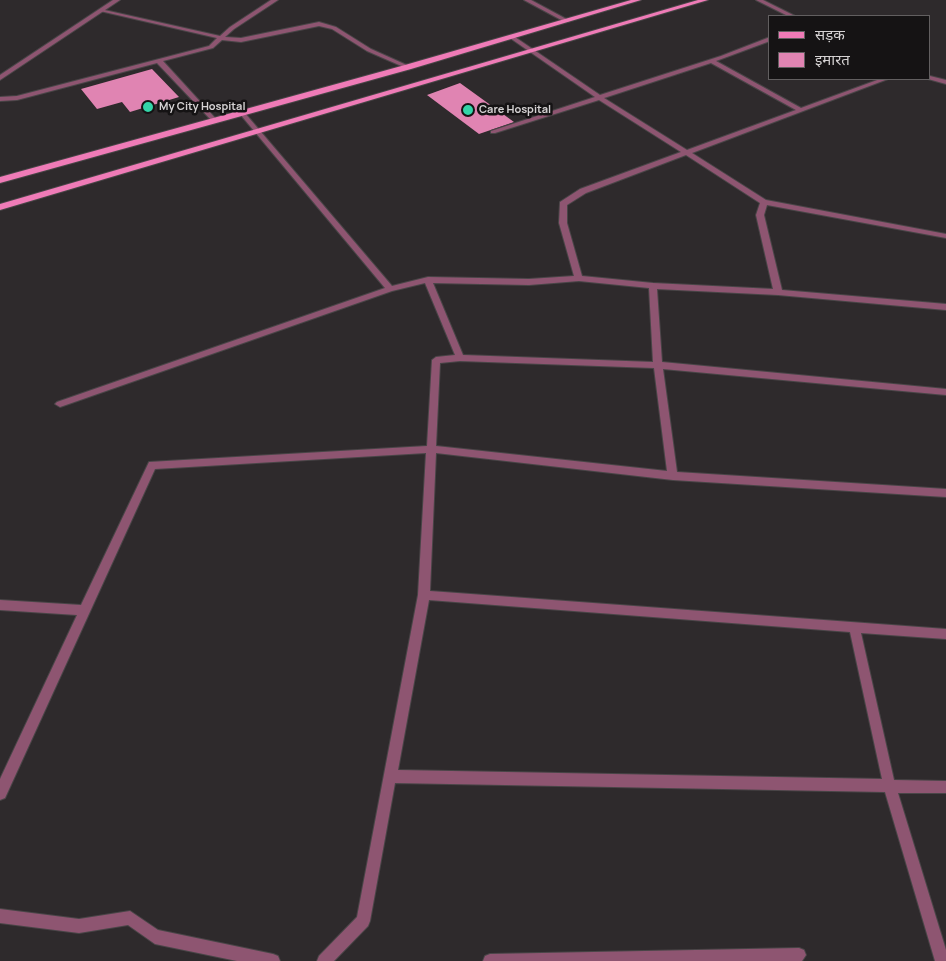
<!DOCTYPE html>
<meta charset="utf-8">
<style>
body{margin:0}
#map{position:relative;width:946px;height:961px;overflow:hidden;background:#2e2a2c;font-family:Manrope,"Noto Sans Devanagari",sans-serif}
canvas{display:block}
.legend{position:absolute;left:768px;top:15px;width:162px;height:65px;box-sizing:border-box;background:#151314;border:1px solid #625f60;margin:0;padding:6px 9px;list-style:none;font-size:15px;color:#d5d2d3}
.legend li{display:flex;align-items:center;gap:10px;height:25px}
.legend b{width:25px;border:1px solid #625f60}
</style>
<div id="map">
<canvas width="946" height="961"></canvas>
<ul class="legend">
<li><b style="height:6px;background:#ef7bb7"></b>सड़क</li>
<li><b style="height:14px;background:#e084b2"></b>इमारत</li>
</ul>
</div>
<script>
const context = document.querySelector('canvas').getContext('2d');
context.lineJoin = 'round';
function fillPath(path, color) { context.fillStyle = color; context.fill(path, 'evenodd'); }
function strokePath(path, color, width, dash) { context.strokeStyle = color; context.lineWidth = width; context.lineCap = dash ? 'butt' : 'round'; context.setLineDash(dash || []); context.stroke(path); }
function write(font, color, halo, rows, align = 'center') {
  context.font = font + ' Manrope,sans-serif'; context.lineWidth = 5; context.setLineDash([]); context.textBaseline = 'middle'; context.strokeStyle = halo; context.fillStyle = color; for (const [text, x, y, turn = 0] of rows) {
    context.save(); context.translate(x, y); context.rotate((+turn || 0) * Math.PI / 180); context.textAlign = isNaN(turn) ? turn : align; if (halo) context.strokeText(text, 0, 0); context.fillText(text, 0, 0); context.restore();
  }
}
const building = new Path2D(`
 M152 69 179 97 130 112 122 102 97 109 81 89Z
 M460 83 514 122 479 134 427 95Z`);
const minor = new Path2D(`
 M271 0H278L234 29 225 37 241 38 319 22 336 27 371 49 411 67 406 68 367 51 332 29 319 26 241 42 222 40 213 48 163 61 216 119 217 120 214 122 212 121 157 63 17 100 0 101V97L17 96 209 46 217 38 100 11V9L220 36 230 27Z
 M524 0H531L570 21 565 22Z
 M756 0H763L795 16H788Z
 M512 35 600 95 721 56 770 37V41L716 61 801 108 880 79H888L692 153 766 200 946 234V238L767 205 764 215 782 290 946 304V310L778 295 657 289 662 362 946 389V395L663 369 677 472 946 489V497L673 480 436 453 430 591 946 629V639L861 633 894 780 946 781V793H898L946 950V961H935L885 792 395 783 370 921 368 926 334 961H317L319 956 357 917 418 595 426 453 155 469 5 798 0 800V779L77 615 0 610V600L81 605 149 462 427 446 432 360 436 357 455 355 425 283 392 291 63 406 60 407 55 404 57 402 385 288 240 114V112H244L392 286 428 277 529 279 574 276 559 223 560 202 580 189 681 152 599 100 495 133H491V131L595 97 510 38V36ZM711 63 796 110 687 150 604 98ZM686 155 760 203 756 215 773 289 653 283 582 276 567 223V205L586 193ZM579 281 649 288 653 362 463 355 433 283 529 285ZM460 361 654 368 667 471 436 446 440 363ZM429 600 850 632 882 779 398 770Z
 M930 76 946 80V84L928 79H930Z
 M0 909 79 919 130 911 158 930 273 954 278 956 280 961H237L155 944 128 925 79 933 0 923Z
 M799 948 804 950 806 955 802 961H483L485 956 490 954Z`);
const tertiary = new Path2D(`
 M113 0H120L0 80V75Z`);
const primary = new Path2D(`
 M631 0H641L411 69 0 183V177L405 65Z
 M698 0H708L0 210V204Z`);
const markers = [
 [148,107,6,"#33d4a8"],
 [468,110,6,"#33d4a8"]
];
const farPoinames = [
 ["My City Hospital",159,107],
 ["Care Hospital",479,110]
];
fillPath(building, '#e084b2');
strokePath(minor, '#494547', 2);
strokePath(tertiary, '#494547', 2);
strokePath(primary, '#494547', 2);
fillPath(minor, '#8e5571');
fillPath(tertiary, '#8e5571');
fillPath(primary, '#ef7bb7');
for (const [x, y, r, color] of markers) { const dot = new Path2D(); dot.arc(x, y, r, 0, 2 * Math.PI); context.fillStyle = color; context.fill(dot); strokePath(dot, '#151314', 2); }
write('bold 11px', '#d5d2d3', '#151314', farPoinames, 'left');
</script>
